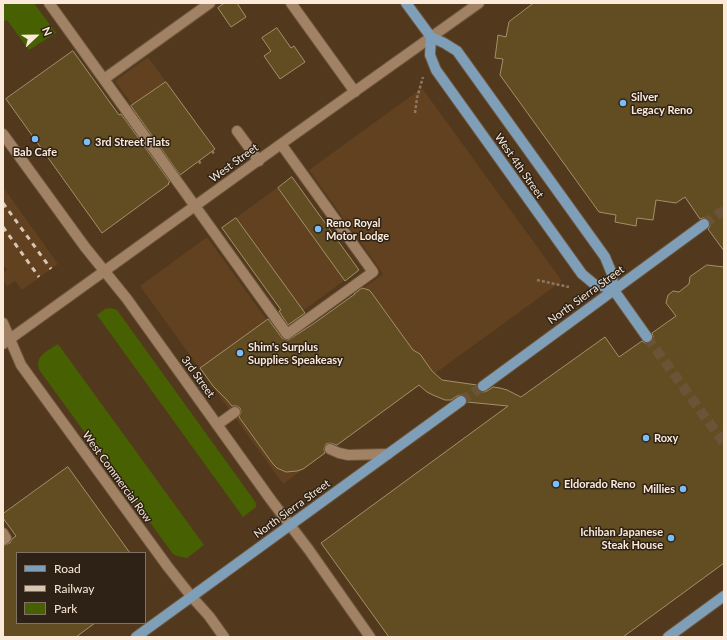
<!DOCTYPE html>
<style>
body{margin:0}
#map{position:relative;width:727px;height:640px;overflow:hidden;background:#52381c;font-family:Lato,sans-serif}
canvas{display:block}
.frame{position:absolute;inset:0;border:4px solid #fbeada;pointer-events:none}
.legend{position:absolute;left:16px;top:552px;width:130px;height:72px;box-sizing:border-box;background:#2e2216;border:1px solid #807264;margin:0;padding:5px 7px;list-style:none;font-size:12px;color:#fbeada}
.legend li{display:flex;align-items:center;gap:8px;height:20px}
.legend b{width:20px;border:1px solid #807264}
.north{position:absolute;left:16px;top:16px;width:40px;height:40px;-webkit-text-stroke:3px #2e2216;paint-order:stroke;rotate:68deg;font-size:11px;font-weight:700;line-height:16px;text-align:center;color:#fbeada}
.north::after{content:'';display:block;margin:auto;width:14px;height:18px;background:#fbeada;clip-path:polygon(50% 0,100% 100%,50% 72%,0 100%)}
</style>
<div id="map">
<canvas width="727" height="640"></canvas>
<div class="frame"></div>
<ul class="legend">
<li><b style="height:5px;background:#7f9fb8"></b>Road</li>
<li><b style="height:5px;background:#d8c5b2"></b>Railway</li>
<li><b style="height:11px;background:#476002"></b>Park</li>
</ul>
<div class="north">N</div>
</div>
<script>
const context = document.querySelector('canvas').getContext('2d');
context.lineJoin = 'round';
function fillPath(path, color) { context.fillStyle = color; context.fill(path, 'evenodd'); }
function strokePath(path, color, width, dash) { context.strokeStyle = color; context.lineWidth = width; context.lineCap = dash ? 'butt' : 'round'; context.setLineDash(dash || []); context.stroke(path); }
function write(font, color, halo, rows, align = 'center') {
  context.font = font + ' Lato,sans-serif'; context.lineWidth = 3; context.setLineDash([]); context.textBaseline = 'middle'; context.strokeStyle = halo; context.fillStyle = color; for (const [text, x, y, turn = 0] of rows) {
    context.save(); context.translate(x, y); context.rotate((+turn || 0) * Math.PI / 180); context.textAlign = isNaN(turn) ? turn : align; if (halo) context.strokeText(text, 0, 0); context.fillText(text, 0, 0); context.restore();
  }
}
const built = new Path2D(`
 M148 57 215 149 182 174 115 81Z
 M422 88 562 281 283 484 140 286 207 237 285 345 383 274 309 170Z
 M292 177 359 270 289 321 222 228Z
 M3 187 58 264 22 290 15 281 7 286 3 280V273L7 270 3 264Z`);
const green = new Path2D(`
 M3 3H34L56 33 29 50 7 20 3 22Z
 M110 308 115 309 117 310 254 500C256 503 257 505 255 508L243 517 97 315 105 309Z
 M58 344 204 545 187 558 177 556 173 554 40 371C33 356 48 351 58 344Z`);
const building = new Path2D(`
 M225 3H237L246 17 231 27 218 8Z
 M534 3H724V251L708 229 710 226 709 220 706 218H703L700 219 685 197 676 203 656 200 653 220 637 218 636 226 615 222 616 215 599 212 500 75 503 59 495 58 498 35 506 37 509 22Z
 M277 28 291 48 294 46 305 62 280 79 264 56 271 51 262 38Z
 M73 51 119 115 121 114 170 182 168 183 169 184 102 233 6 99Z
 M166 82 215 149 180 175 131 106Z
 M292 177 359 270 345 281 278 188Z
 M236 218 305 313 288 325 279 311 281 310 222 228Z
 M707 265 724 267V563L623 637H389L321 543 508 406 467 402 466 397 461 395 457 396 451 400H445L433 395 427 392 419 385 337 445 330 443 326 444 324 449 325 453 303 469 297 471 286 472 277 468 273 464 239 417 241 412 240 408 237 406H232L226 399 213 386 200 368 268 319 282 338 287 340 290 339 313 324 355 294H354L362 288 369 290 371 292 413 350 420 354 432 371 442 380 477 385 478 390 483 392 487 391 493 387 500 388 507 390 521 397 605 337 619 357 642 341 645 343 650 342 653 339V336L652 333 676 316 666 303 668 295 673 291 679 292 689 284 690 277Z
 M68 467 130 553H17V623H95L76 637H3V546L10 543 12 539 16 536 3 518V514Z`);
const majorTunnel = new Path2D(`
 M704 224 724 210
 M647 337 724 443
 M461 401 483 386`);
const path = new Path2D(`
 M415 113 417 98 423 77
 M212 151 215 155
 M199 161 201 165
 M537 280 569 287`);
const minor = new Path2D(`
 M49 3 287 334 373 272 281 144
 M291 3 355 92
 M104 79 210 3
 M237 131 259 161
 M3 134 85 247 127 299 271 500 309 550 370 637
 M3 323 21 365 168 567 191 596 209 616 224 637
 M3 344 288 139 479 3
 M217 425 235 412
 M330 449 339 453 348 455 388 454
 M3 533 6 538 3 540`);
const major = new Path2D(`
 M406 3 431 37 444 43 457 51 605 257 612 274 613 289 647 337
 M431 37 430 55 436 70 582 274 594 284 613 289
 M483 386 704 224
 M136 637 461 401
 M668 637 724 596`);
const rail = new Path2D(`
 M3 203 51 269
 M3 227 39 277`);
const markers = [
 [623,103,4,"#7abef8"],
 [35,139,4,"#7abef8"],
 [87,142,4,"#7abef8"],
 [318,229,4,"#7abef8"],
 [240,353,4,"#7abef8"],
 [646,438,4,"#7abef8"],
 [556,484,4,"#7abef8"],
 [683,489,4,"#7abef8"],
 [671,538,4,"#7abef8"]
];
const poiNames = [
 ["Silver",631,97],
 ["Legacy Reno",631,110],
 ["3rd Street Flats",95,142],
 ["Bab Cafe",35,152,"center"],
 ["Reno Royal",326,223],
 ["Motor Lodge",326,236],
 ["Shim's Surplus",248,347],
 ["Supplies Speakeasy",248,360],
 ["Roxy",654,438],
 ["Eldorado Reno",564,484],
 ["Millies",675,489,"right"],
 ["Ichiban Japanese",663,532,"right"],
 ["Steak House",663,545,"right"]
];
const streetNames = [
 ["West Street",234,163,-36],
 ["West 4th Street",519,166,55],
 ["North Sierra Street",586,295,-36],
 ["3rd Street",198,377,54],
 ["West Commercial Row",117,477,54],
 ["North Sierra Street",292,509,-36]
];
fillPath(built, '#61411f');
fillPath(green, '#476002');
fillPath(building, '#614d21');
strokePath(building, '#a2906b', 1);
strokePath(majorTunnel, '#6b5338', 10, [10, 5]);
strokePath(minor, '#6e573e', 12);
strokePath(major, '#6e573e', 12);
strokePath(path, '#8d775f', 2.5, [3, 2]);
strokePath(minor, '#a18265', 10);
strokePath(major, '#7f9fb8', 10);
strokePath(rail, '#d8c5b2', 3, [5, 5]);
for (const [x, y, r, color] of markers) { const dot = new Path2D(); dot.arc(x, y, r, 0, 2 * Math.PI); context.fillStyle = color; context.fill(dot); strokePath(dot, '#2e2216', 1.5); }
write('bold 11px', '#fbeada', '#2e2216', poiNames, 'left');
write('11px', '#fbeada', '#2e2216', streetNames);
</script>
